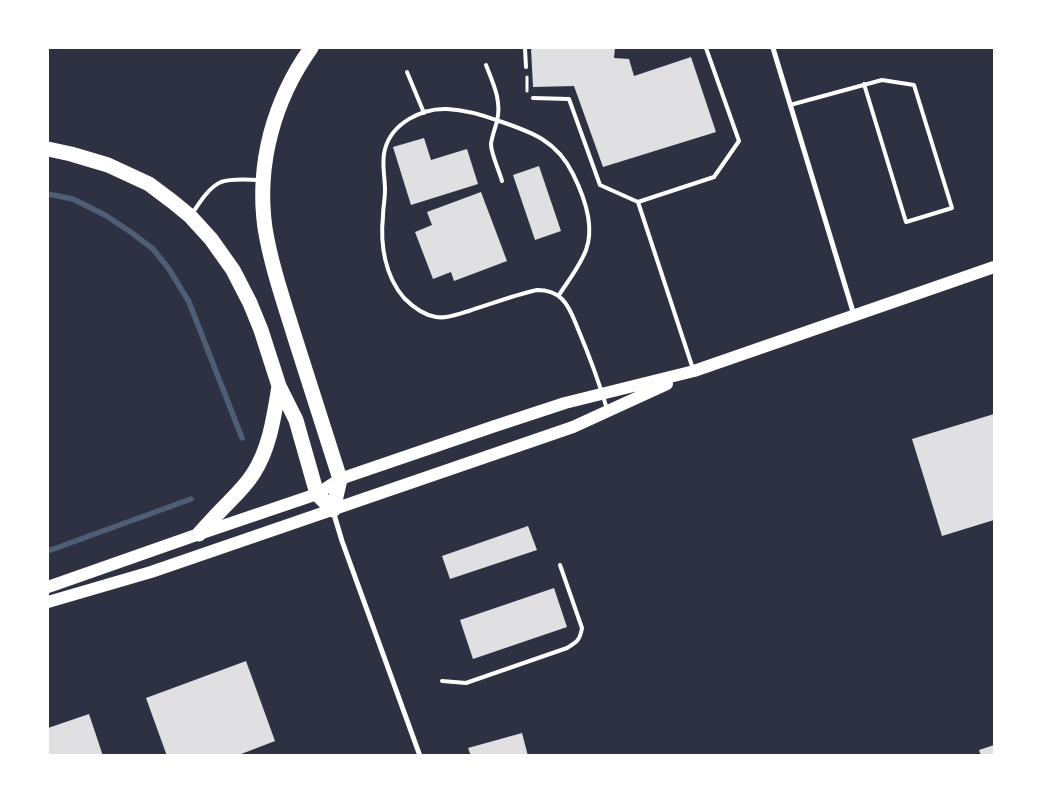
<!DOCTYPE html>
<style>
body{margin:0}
#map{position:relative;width:1042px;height:803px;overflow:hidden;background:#2d3142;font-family:"Space Grotesk",sans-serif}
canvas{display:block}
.frame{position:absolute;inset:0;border:49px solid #fff;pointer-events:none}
</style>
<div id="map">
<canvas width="1042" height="803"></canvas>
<div class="frame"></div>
</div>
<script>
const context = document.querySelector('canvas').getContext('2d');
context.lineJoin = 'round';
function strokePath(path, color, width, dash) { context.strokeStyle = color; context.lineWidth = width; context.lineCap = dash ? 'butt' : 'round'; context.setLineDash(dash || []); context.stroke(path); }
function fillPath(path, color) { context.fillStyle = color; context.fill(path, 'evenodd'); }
const stream = new Path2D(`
 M48 194 73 199 105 215 132 233 153 249 169 269 189 302 242 438
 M48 551 191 499`);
const building = new Path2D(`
 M531 48H615L614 58 629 59 634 76 691 57 716 132 603 167 574 86 533 87Z
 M424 138 431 160 467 149 478 184 411 205 393 147Z
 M539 166 561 231 535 240 513 175Z
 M481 192 507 261 454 281 451 272 433 279 415 232 432 225 427 212Z
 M994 414V520L942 536 912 439Z
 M528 526 537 550 450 579 442 556Z
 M554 588 567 627 473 659 460 620Z
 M246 661 275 741 236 756H167L146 698Z
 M89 714 103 756H48V728Z
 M522 733 528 756H471L468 748Z
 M994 745V756H981L979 750Z`);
const path = new Path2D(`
 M527 77V91`);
const service = new Path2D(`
 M525 48 526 67
 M486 65C493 83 502 101 497 121 495 129 492 136 491 144 491 154 499 170 502 181
 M407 72 424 113
 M533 98 569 99 600 185 638 202
 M790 105 882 80 914 85 952 208 906 222 864 84
 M192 214C199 203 209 187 221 182 233 178 248 180 261 180
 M559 295C568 281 580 266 586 250 595 226 584 196 573 174 557 141 532 132 499 121 483 115 465 110 447 109 422 108 392 123 385 149 381 162 385 176 385 190 385 199 383 208 383 216 380 245 385 276 404 298 413 307 423 315 436 317 446 319 458 314 469 311 491 304 514 295 537 290 547 290 555 292 562 299 570 307 574 319 578 329 589 355 599 382 607 409
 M693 369 638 202 714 177 739 141 706 48
 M442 681 466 683 567 648C577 642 580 640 582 628L560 565`);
const minor = new Path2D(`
 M773 48 854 315
 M333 511 342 541 420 756`);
const primary = new Path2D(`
 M48 587 199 534 317 494 340 479 492 427 565 403 694 371 994 267
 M48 602 151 572 573 427 667 384`);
const motorway = new Path2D(`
 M311 48C274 100 256 164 265 228 271 265 284 302 295 338 310 385 325 432 340 479L333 510
 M48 149 71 154 108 165 149 184 173 202 190 216 211 239 233 270 250 303 261 330 279 386 296 420 317 494 333 510
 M199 534C208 524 218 513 228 503 237 494 246 485 253 474 270 448 274 416 279 386`);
strokePath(stream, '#4f5d75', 5.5);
fillPath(building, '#e0e0e3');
strokePath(path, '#fff', 3);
strokePath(service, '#fff', 4);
strokePath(minor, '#fff', 5);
strokePath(primary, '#fff', 12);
strokePath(motorway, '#fff', 15);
</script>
